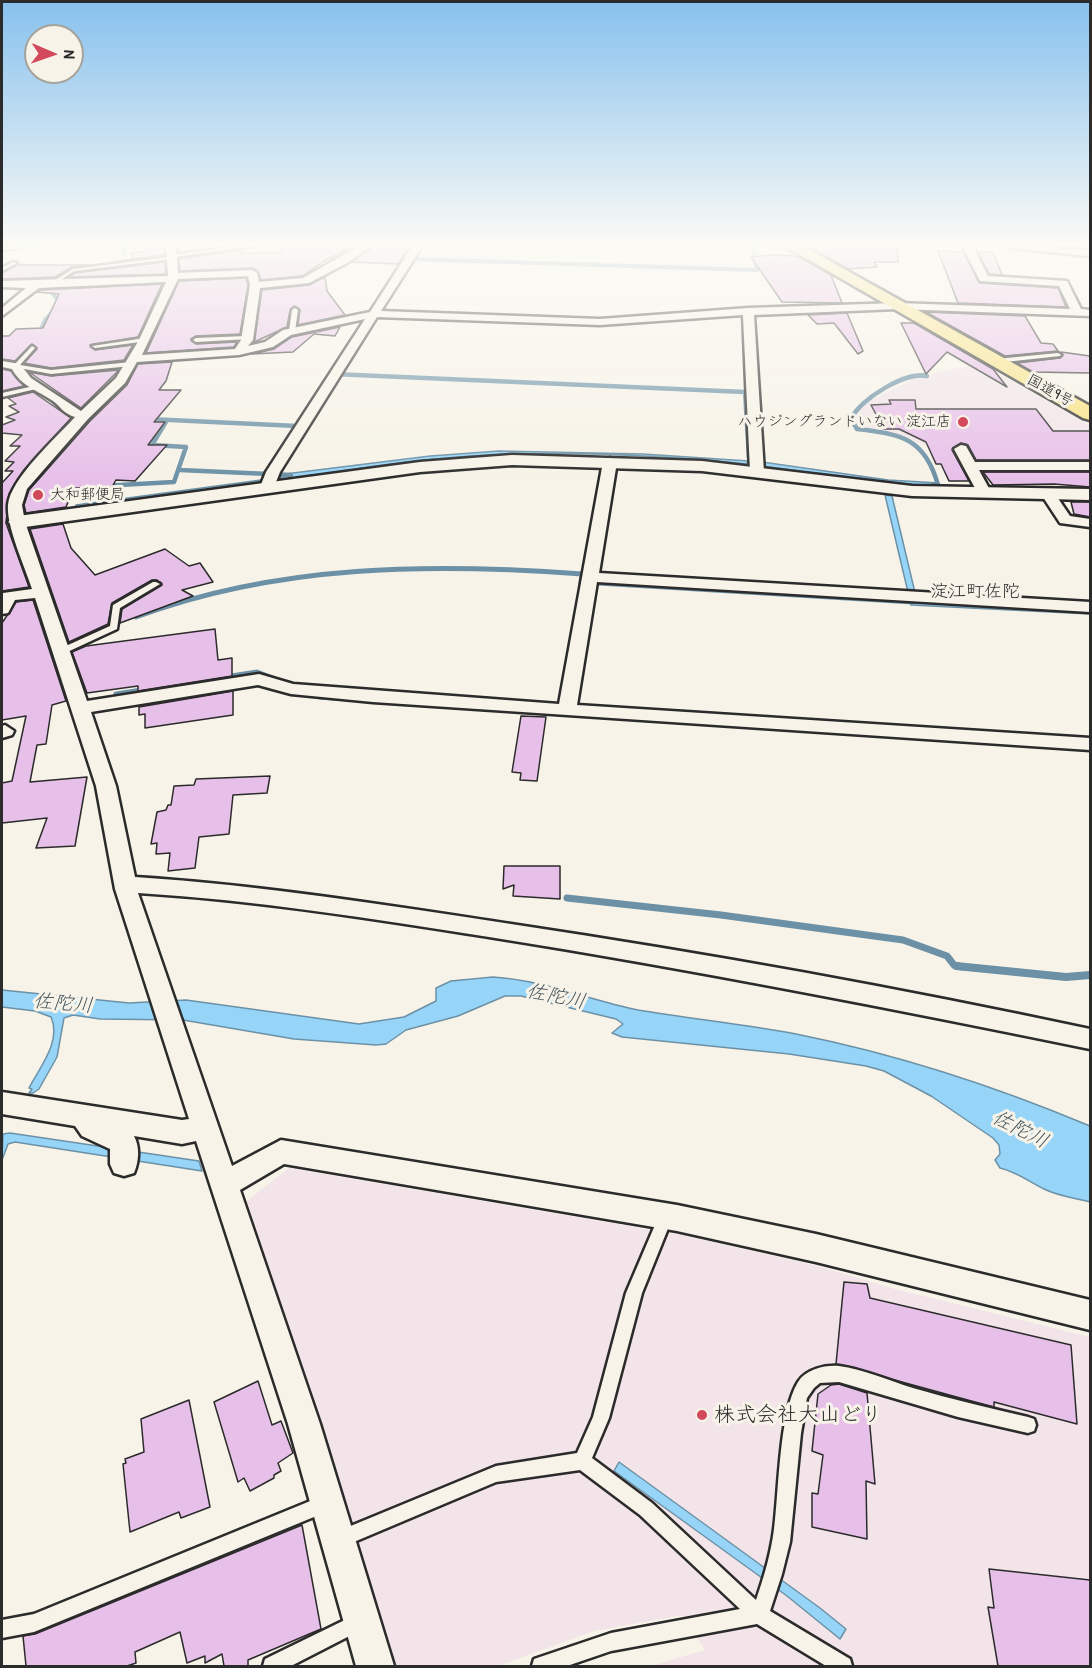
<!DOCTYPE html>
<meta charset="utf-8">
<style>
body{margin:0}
#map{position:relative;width:1092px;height:1668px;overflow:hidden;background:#f7f3e8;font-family:"Patrick Hand",sans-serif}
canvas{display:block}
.frame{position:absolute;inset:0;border:3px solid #2b2b2b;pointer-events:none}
.north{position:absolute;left:24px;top:24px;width:60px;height:60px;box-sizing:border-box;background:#f7f3e8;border:2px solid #a5a39c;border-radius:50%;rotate:92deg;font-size:16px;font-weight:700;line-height:24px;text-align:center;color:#2b2b2b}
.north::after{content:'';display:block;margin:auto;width:21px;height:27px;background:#d1495b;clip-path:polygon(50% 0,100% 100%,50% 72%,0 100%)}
</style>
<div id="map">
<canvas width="1092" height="1668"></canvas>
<div class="frame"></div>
<div class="north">N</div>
</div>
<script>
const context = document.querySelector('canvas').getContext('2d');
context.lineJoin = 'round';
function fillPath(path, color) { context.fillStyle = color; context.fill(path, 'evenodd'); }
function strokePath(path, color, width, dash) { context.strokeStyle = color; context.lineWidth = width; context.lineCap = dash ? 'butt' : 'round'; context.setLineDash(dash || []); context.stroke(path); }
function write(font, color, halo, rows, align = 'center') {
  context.font = font + ' "Patrick Hand","Klee One",sans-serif'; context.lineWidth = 6; context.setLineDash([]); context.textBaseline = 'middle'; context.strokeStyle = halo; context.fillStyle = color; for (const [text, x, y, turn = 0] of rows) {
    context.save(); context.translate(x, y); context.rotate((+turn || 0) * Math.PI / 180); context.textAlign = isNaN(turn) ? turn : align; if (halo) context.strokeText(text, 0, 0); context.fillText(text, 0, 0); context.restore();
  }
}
const built = new Path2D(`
 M982 364 1090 426V445L927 447 903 435 860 427 856 423V412L871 400 920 376 928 378 937 372Z
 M289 1168 681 1235 818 1266 895 1289 1090 1337V1666H651L705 1650 683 1615 594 1631 498 1666H395L242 1205Z`);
const water = new Path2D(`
 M499 451 643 454 749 461 746 464C662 455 574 451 490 455 420 458 351 470 281 480V477L290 476 285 474 430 456Z
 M762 462 888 480 939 483 940 486 877 482 762 466Z
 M261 480 262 482 76 508V505Z
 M885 495 892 496 917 601 1090 611V614L911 605Z
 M493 977C543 980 589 1000 638 1010 691 1019 744 1024 796 1034 896 1054 997 1087 1090 1126V1202C1075 1198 1058 1196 1044 1189 1028 1181 1017 1172 1000 1168L995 1160 1000 1154 999 1145 993 1138 931 1096 884 1071 866 1066 789 1054 622 1037 612 1033 623 1024 616 1019 521 996H505L458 1016 406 1030 386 1044 376 1045 294 1039 183 1020 100 1019 73 1015 64 1018 57 1057 39 1089 33 1093H29L32 1089 29 1088C39 1068 62 1042 51 1017L35 1011 2 1007V990L129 1003 186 1000 359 1024 404 1017 436 1001V988L451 981Z
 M10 1133 199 1161 202 1171 15 1142 8 1144 2 1160 3 1134Z
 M619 1462 820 1608 846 1629 840 1639 787 1596 614 1471Z`);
const streamFar4 = new Path2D(`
 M123 245 125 254
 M2 250 36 245
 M412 259 757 270 753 245
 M38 336 45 320 58 305V300L52 293
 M340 358 363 323`);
const streamFar3 = new Path2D(`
 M333 374 745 392 749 457
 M927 376C906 371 860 399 851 419L857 429C901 434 925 438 938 485H933
 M149 419 297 426 300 421
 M180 470 291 475
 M65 488 174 482 186 447 152 445 167 420`);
const streamFar2 = new Path2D(`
 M598 583 913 602
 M136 617C279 564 431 563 582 574L581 583
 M72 640 108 626
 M116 694 257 672 283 682
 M320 697 349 699`);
const streamFar1 = new Path2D(`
 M567 898 721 915 903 940 947 956 954 965 963 967`);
const stream = new Path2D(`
 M956 966 1066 977 1090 975`);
const building = new Path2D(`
 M148 245H164V255L113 262 133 259 131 253 146 251Z
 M282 245H356L324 261 302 276 261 280 258 271 252 268 180 271 179 259 241 250 240 253H281Z
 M375 245H410L398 264 352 262Z
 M806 245H897L898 262H874L877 267 848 269Z
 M938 251 963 252 980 283 1058 288 1066 307 958 303Z
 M978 252H993L1002 275 989 274Z
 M772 255 797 256 831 275 842 303 782 302 751 257Z
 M165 262 166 274 70 277 75 273Z
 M17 265H88L72 267 55 277 2 279V273Z
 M325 277 327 291 345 315 298 325 300 310 294 306 290 310 287 327 254 342 262 290 309 285Z
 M246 278 248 285 240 334 196 336 191 339 196 344 237 342 234 347 146 353 179 281Z
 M162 284 138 337 90 345 95 350 133 345 124 360 51 368 24 363 37 349 32 344 15 361 2 359V336H9L16 329 43 328 59 294 37 292 40 290Z
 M926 312 1025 316 1041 343 1053 344 1058 351 1005 356Z
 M847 313 863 351 858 354 834 323 817 324 808 315Z
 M901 323H914L993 369 1007 387 947 352 926 374Z
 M340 327 335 336 314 334 293 352 252 354 274 349 292 337Z
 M1061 352 1090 356V373L1033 372 1017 363 1060 358 1063 355Z
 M172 362 166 381 159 390H181L154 422H165L148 445H167L135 481 116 480 112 487 74 488 66 507 26 513 24 505 29 490 90 421 127 385 138 364Z
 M2 369 11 371 24 386 2 391Z
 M119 370 81 408 29 372 51 376Z
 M33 392 71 418 24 470 9 494 6 523 29 587 2 591V483L13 471H5L14 462 5 461 20 446H10L22 435 2 433V425L15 420 6 417 19 412 9 406 16 404 8 398Z
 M889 400H915L916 409H1036L1053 431H1090V460H976L968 445 961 443 952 450 969 481H949L941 464H936L926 442 899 429H884L871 405 891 404Z
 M983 472H1090V487L1054 484 993 485Z
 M1071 502H1090V517L1074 514Z
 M63 524 71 548 95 575 165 549 189 566 200 563 213 582 182 590 193 596 120 623 122 609 162 585 157 580H152L112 603 108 624 69 642 30 529Z
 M33 600 66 701 52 705 46 744 37 745 30 782 87 777 75 846 36 848 47 818 2 823V783L12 781 26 716 2 720V623L16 602Z
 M215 629 218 660 232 658V676L138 691V686L87 693 72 652 86 646Z
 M233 691V715L145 728V714L139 715V707Z
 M521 716 546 717 537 781 520 780 521 773 512 772Z
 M270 776 267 793 233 795 229 834 199 837 195 868 168 871 170 853 156 854 157 843 151 844 157 812 166 810 168 805H171L174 786 194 785 196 779Z
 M504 866H560V899L513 896 514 885 503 889Z
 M844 1282 867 1284 870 1298 1071 1345 1077 1424 994 1402V1407L975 1402 836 1364Z
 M258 1381 272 1425 281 1421 293 1453 278 1463 281 1471 274 1475V1478L250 1491 244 1478 238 1482 214 1402Z
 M839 1384 867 1393 875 1484 866 1481 867 1539 812 1527V1493L818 1494 823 1455 812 1451 818 1394 831 1385Z
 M189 1400 210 1507 181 1518 179 1512 130 1532 123 1464 126 1463 125 1459 144 1452 141 1419Z
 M302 1525 321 1629 248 1660V1666H224L222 1654 205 1663V1656L187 1663 180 1632 135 1652 136 1663 127 1666H26L23 1636 35 1634Z
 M989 1569 1090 1580V1666H998L988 1607 994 1608Z`);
const service = new Path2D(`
 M245 245H260L174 257 172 259 74 271 52 286 47 285 73 269 170 257 172 255Z
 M13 262 17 263 2 271V268Z
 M295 308 298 310 295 331 292 333 289 331 292 310Z
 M247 336 249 337V339L196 342 193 340 196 338Z
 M145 338 147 339V341L95 348 92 346Z
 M32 346 35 348 20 365 51 370 131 362 134 364 131 366 51 374 14 367V365Z
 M1058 353 1061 355 1060 356 996 363 993 361 996 359Z
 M34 386 36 387V389L2 397V393Z
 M153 582H156L160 584 120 608 117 629 63 654H57V650L110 626 113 605Z
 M666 1210 671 1211 673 1216 642 1293 609 1418 592 1458 652 1503 756 1600C764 1577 771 1553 774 1529 779 1491 779 1413 798 1382 806 1369 825 1365 839 1366 863 1369 890 1381 913 1388 951 1399 989 1408 1028 1417L1034 1419 1036 1425 1034 1431 1028 1433 958 1417 839 1382 820 1383 814 1388 807 1398 801 1433 790 1542 782 1574 770 1611 850 1659 852 1666H826L757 1624 611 1651 567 1666H532L534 1659 611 1633 740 1609 640 1515 580 1470 496 1482 342 1547 336 1544 333 1538 336 1532 496 1466 577 1453 593 1417 626 1293 661 1211Z
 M325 1495 331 1498 334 1504 331 1510 34 1632 2 1638V1620L34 1614Z
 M357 1614 363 1617 366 1623 363 1629 291 1666H263L265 1659Z`);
const minor = new Path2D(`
 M166 245H176L178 273 252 270 257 273 259 282 303 278 361 245H373L347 263 309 283 260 288 253 340 248 346 265 342 283 330 370 312 413 245H423L381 311 600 319 748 308 897 303 1070 309 1059 286 980 281 962 245H972L988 276 1067 281 1081 309 1090 310V316L897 309 754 315 764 472 757 476 750 472 743 315 600 325 377 317 280 472 274 487 267 491 262 490 260 487 266 472 365 319 291 335 273 347 239 355 137 362 125 383 88 419 27 489 22 505 25 522 87 701 259 674 293 684 559 704 603 462 610 458 617 462 599 573 1090 602V612L597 582 577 705 1090 738V750L373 702 291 694 258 685 91 712 116 786 135 877C261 885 386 905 511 924 705 953 899 988 1090 1029V1049C890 1008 691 969 489 937 373 919 256 900 138 893L232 1166 281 1140 677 1205 816 1234 1090 1300V1330L816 1262 677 1231 284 1164 240 1190 320 1424 394 1666H356L288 1424 196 1141 182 1144 134 1136C140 1147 139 1161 134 1173L124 1176 114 1173 110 1164V1149L82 1136 75 1126 2 1114V1092L182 1120 189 1119 115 889 96 786 35 598 15 600 8 613 2 614 3 593 32 589C25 567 6 526 8 505 10 479 57 437 75 417 64 414 61 407 53 401 37 390 21 386 12 369L2 367V361L20 364 31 378 81 411 116 378 139 340 166 282 39 288 2 316V308L26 288 2 287V281L168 276ZM248 276 250 285 241 340 235 349 142 355 178 279Z
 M1005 245 1090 250V256L1010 248Z
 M961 445 966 446 975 462H1090V470H979L991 492 984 496 977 492 954 449Z
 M1048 490 1053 491 1070 516 1090 519V527L1060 523 1041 494Z
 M5 725 14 731 12 735 2 738V726Z`);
const tertiary = new Path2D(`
 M512 455 702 461 912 486 1090 489V500L912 496 702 471 512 465 420 472 18 528 8 522 18 516 420 462Z`);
const trunk = new Path2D(`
 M2 245H17L15 248 2 250Z
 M783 245H801L1090 406V420L1083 418Z`);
const markers = [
 [963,422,6,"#d1495b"],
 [38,495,6,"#d1495b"],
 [702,1415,6,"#d1495b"]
];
const farStreetnames = [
 ["国道9号",1050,391,29]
];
const farPoinames = [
 ["ハウジングランドいない 淀江店",951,422],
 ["大和郵便局",50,495,"left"]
];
const farQuarternames = [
 ["淀江町佐陀",975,592]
];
const waterNames = [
 ["佐陀川",556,997,11],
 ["佐陀川",63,1004,5],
 ["佐陀川",1020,1130,27]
];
const nearPoinames = [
 ["株式会社大山どり",714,1415]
];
fillPath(built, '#f2e4e8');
fillPath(water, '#97d5f8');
strokePath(water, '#6c91a6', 1.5);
strokePath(streamFar4, '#6c91a6', 4);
strokePath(streamFar3, '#6c91a6', 4.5);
strokePath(streamFar2, '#6c91a6', 5);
strokePath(streamFar1, '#6c91a6', 7);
strokePath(stream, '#6c91a6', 8);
fillPath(building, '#e7c0e9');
strokePath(building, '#2b2b2b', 1.5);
strokePath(service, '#2b2b2b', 5);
strokePath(minor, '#2b2b2b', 5);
strokePath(tertiary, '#2b2b2b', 5);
strokePath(trunk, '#2b2b2b', 5);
fillPath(service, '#f7f3e8');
fillPath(minor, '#f7f3e8');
fillPath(tertiary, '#f7f3e8');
fillPath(trunk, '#f8e281');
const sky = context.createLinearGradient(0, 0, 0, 479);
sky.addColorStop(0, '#87c1ee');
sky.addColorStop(0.51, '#fbfaf5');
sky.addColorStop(1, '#fbfaf500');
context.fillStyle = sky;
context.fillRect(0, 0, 1092, 479);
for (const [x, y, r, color] of markers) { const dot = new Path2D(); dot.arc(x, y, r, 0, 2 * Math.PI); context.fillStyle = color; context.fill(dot); strokePath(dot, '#f7f3e8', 2); }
write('15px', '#2b2b2b', '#f7f3e8', farStreetnames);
write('15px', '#2b2b2b', '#f7f3e8', farPoinames, 'right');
write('18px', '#2b2b2b', '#f7f3e8', farQuarternames);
write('italic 20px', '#46565e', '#f7f3e8', waterNames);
write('21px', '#2b2b2b', '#f7f3e8', nearPoinames, 'left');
</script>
